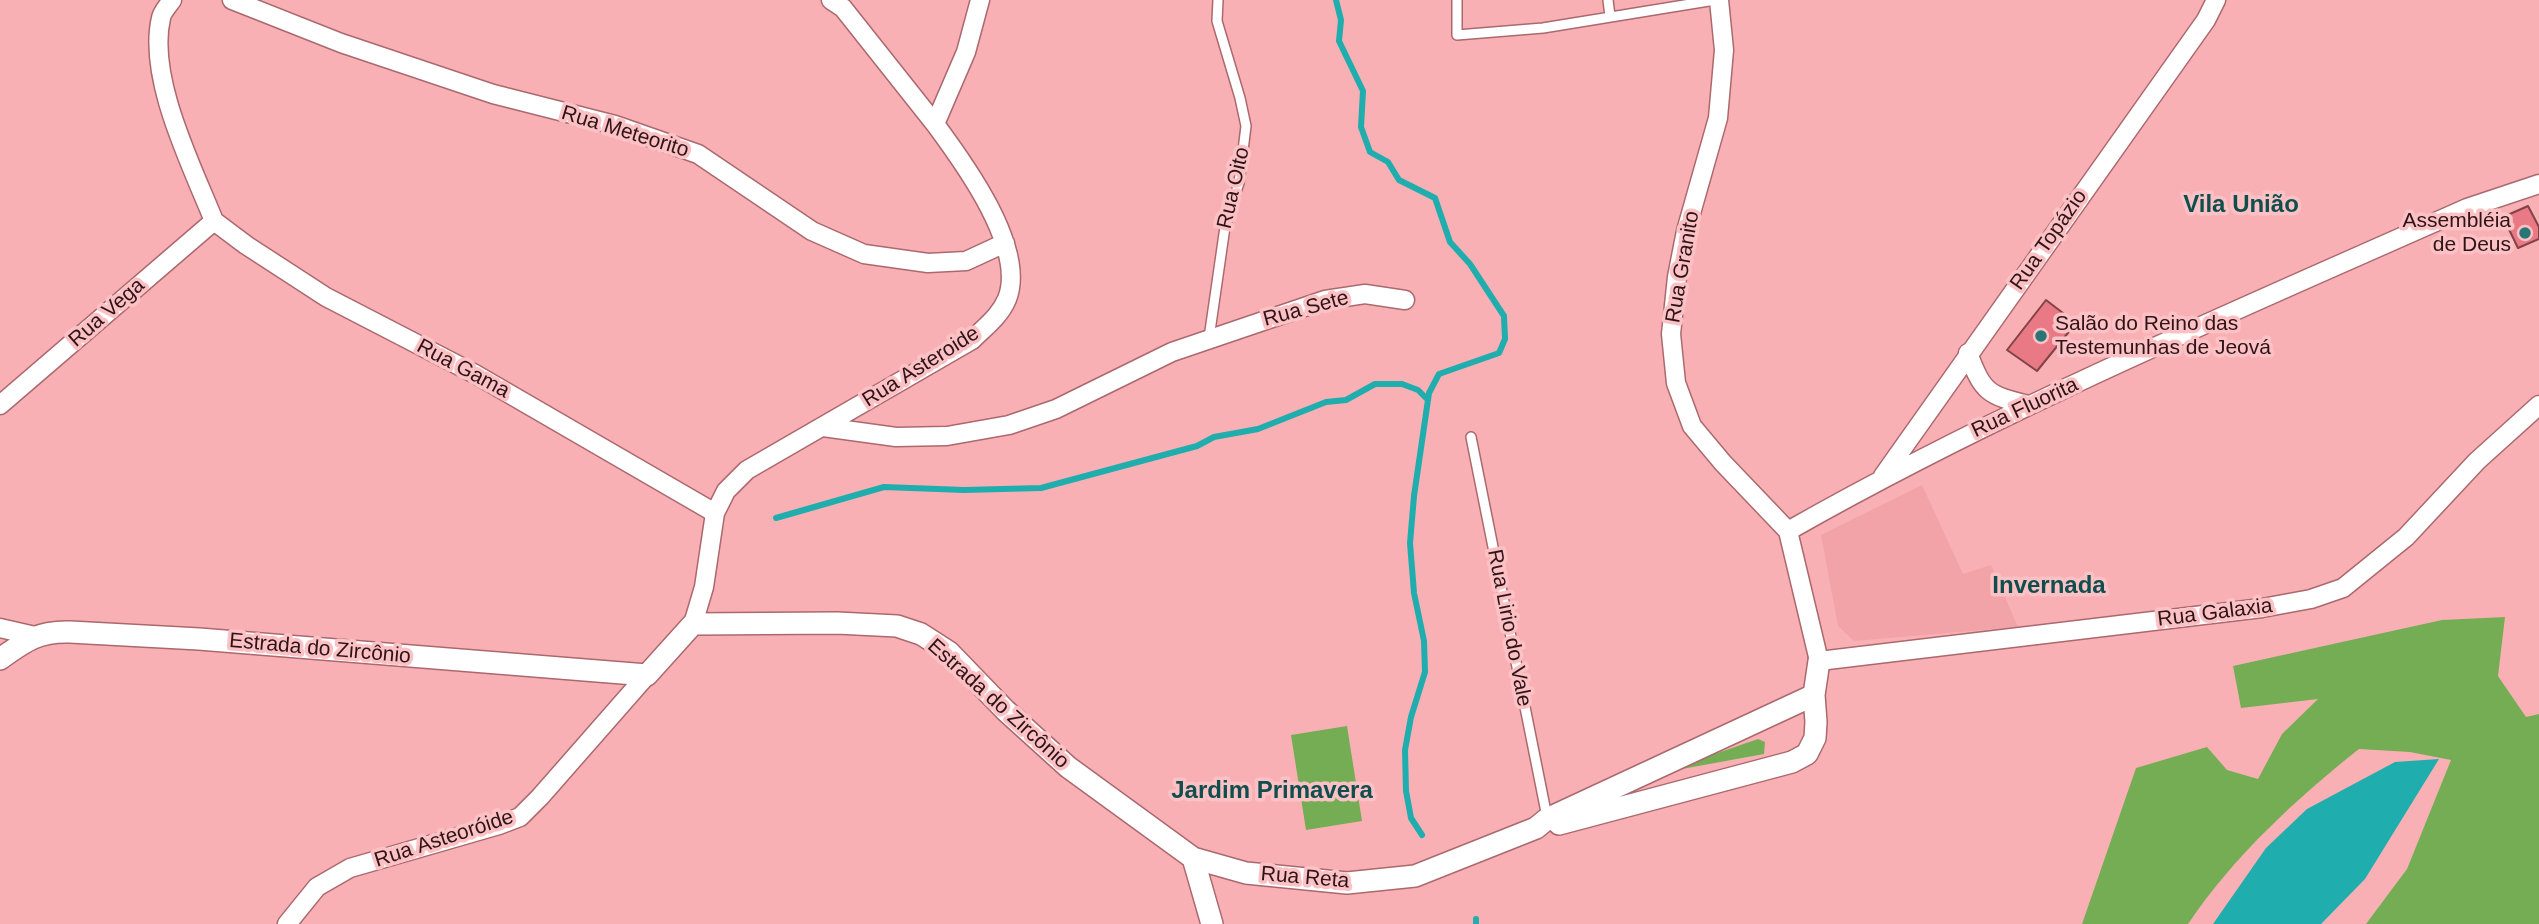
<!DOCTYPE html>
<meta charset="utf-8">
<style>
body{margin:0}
canvas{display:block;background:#f8b0b4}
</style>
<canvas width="2539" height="924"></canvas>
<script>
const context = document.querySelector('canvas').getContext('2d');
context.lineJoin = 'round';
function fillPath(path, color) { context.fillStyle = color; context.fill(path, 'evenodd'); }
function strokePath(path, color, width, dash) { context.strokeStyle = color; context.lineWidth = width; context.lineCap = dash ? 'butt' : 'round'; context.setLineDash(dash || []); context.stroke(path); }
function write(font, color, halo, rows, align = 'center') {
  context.font = font + ' Arial,sans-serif'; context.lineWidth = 7; context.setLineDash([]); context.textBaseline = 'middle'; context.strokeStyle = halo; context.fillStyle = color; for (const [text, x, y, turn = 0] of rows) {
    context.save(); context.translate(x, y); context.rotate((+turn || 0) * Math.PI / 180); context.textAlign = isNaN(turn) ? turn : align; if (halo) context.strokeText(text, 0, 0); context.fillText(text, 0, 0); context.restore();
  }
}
const built = new Path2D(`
 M1922 485 1963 574 1991 565 2018 627 1854 641 1838 626 1821 535Z`);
const green = new Path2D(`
 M2505 617 2498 676 2526 717 2539 714V924H2366L2407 869 2451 760 2410 752 2359 749C2295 800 2234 856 2188 924H2082L2136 768 2207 747 2227 770 2258 779 2282 734 2318 699 2241 708 2233 666 2442 620Z
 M1347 726 1362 821 1306 830 1291 735Z
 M1758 739 1765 742 1764 754 1660 773Z`);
const water = new Path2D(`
 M2439 759 2365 879 2321 924H2213L2266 848 2307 809 2395 762Z`);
const stream = new Path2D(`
 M1336 0 1341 20 1339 41 1363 91 1361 127 1370 152 1388 162 1399 180 1435 198 1450 242 1470 264 1504 316 1505 339 1499 353 1439 374 1429 393 1414 496 1410 543 1414 593 1424 641 1425 672 1411 717 1405 750 1406 791 1411 818 1422 835
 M776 518 884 487 964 490 1041 488 1197 446 1214 437 1258 429 1326 402 1346 400 1375 384H1402L1418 390 1428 400
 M1476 919V924`);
const building = new Path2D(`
 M2528 206 2539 227V239L2518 248 2503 217Z
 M2046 300 2076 323 2037 371 2007 350Z`);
const service = new Path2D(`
 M1457 0V35L1543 28 1715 0
 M1608 0 1610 16
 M1209 338 1225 227 1239 183 1246 126 1240 98 1217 21 1218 0
 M1471 437 1547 817`);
const minor = new Path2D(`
 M172 0C168 6 162 12 161 18 147 78 192 166 214 221
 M232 0 341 43 493 94 615 125 698 154 812 231 864 254 928 263 966 261 1005 243
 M831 0 843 8 935 124
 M1719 0 1724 50 1718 118 1686 231 1677 277 1671 334 1676 383 1692 426 1723 463 1788 531 1819 661 2262 608 2311 599 2343 588 2406 537 2477 461 2539 405
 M214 221 246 245 326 297 475 374 715 513
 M1968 353C1983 393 1988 395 2028 405
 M0 405 214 221
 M823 427 896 437 947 436 1009 425 1056 409 1172 352 1325 300 1365 294 1405 300
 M1883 476 2206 20 2216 0
 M1788 531C2006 407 2238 310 2467 208L2539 184
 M693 624 704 587 715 513 726 491 747 470 972 340C985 327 1000 316 1007 299 1027 249 964 163 935 124L966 52 980 0
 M0 628 35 636
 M287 924 317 887 350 868 499 825 520 817 540 797 647 675`);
const tertiary = new Path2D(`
 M0 659C25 641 38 631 70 632L199 639 647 675 693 624 837 623 897 626 921 634 949 652 1005 710 1068 767 1193 858 1246 873 1347 883 1415 876 1536 828 1547 819 1814 695
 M1559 824 1792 762 1807 754 1815 738 1816 722 1814 695 1819 661
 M1193 858 1212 924`);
const markers = [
 [2525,233,7,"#2a7575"],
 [2041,336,7,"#2a7575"]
];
const streetNames = [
 ["Rua Meteorito",625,132,17],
 ["Rua Oito",1234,188,-77],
 ["Rua Topázio",2049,240,-55],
 ["Rua Granito",1683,267,-80],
 ["Rua Sete",1306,309,-15],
 ["Rua Vega",107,313,-41],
 ["Rua Asteroide",921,367,-32],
 ["Rua Gama",463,369,28],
 ["Rua Fluorita",2025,408,-25],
 ["Rua Galaxia",2215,613,-7],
 ["Rua Lirio do Vale",1509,628,79],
 ["Estrada do Zircônio",320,649,5],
 ["Estrada do Zircônio",998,704,42],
 ["Rua Asteoróide",444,839,-18],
 ["Rua Reta",1305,878,5]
];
const poiNames = [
 ["Assembléia",2511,221],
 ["de Deus",2511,245],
 ["Salão do Reino das",2055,324,"left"],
 ["Testemunhas de Jeová",2055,348,"left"]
];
const quarterNames = [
 ["Vila União",2241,205],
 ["Invernada",2049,586],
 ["Jardim Primavera",1272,791]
];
fillPath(built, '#f2a3a8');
fillPath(green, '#75ad55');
fillPath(water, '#1fadae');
strokePath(stream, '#1fadae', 6);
fillPath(building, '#e97984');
strokePath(building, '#804348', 2);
strokePath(service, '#ab696e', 12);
strokePath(minor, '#ab696e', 21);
strokePath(tertiary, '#ab696e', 24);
strokePath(service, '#fff', 9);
strokePath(minor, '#fff', 18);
strokePath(tertiary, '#fff', 21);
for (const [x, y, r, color] of markers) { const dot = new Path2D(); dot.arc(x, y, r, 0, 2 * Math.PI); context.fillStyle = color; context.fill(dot); strokePath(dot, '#fcc1c4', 2.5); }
write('21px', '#2e1417', '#fcc1c4', streetNames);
write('21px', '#2e1417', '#fcc1c4', poiNames, 'right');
write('bold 24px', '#104e4e', '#fcc1c4', quarterNames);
</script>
